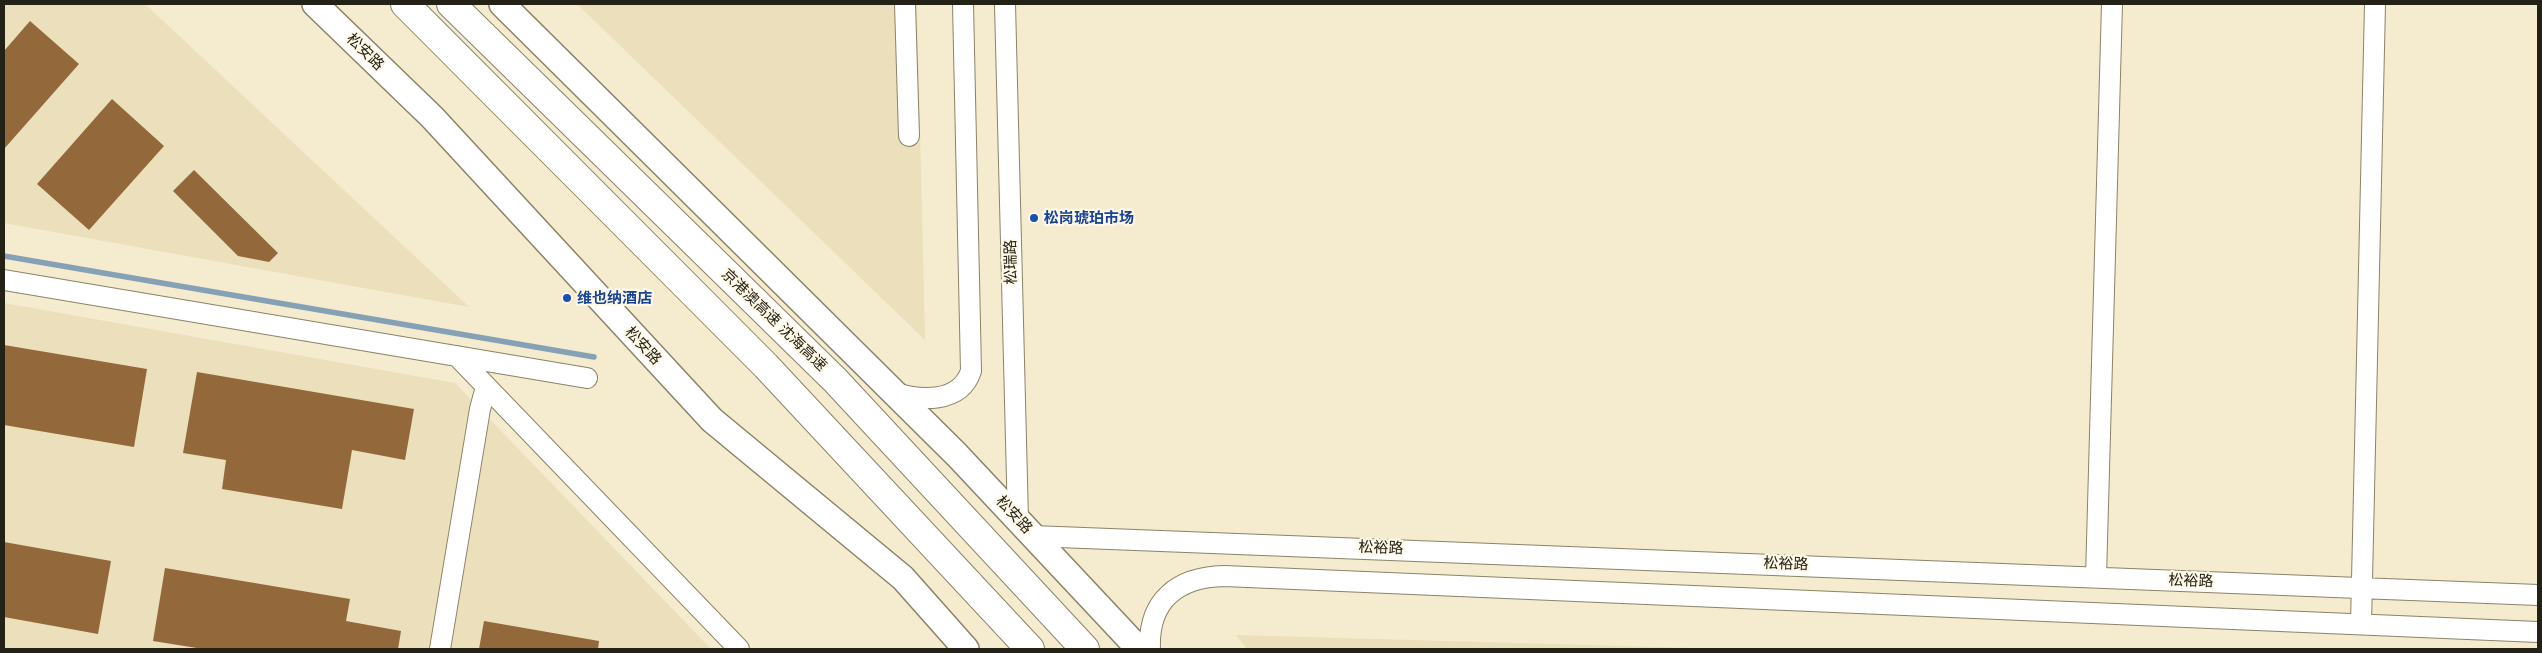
<!DOCTYPE html>
<meta charset="utf-8">
<style>
body{margin:0}
#map{position:relative;width:2542px;height:653px;overflow:hidden;background:#f5ebce;font-family:Inter,sans-serif}
canvas{display:block}
.frame{position:absolute;inset:0;border:5px solid #242116;pointer-events:none}
</style>
<div id="map">
<canvas width="2542" height="653"></canvas>
<div class="frame"></div>
</div>
<script>
const context = document.querySelector('canvas').getContext('2d');
context.lineJoin = 'round';
function fillPath(path, color) { context.fillStyle = color; context.fill(path, 'evenodd'); }
function strokePath(path, color, width, dash) { context.strokeStyle = color; context.lineWidth = width; context.lineCap = dash ? 'butt' : 'round'; context.setLineDash(dash || []); context.stroke(path); }
function write(font, color, halo, rows, align = 'center') {
  context.font = font + ' Inter,"Noto Sans SC",sans-serif'; context.lineWidth = 4.5; context.setLineDash([]); context.textBaseline = 'middle'; context.strokeStyle = halo; context.fillStyle = color; for (const [text, x, y, turn = 0] of rows) {
    context.save(); context.translate(x, y); context.rotate((+turn || 0) * Math.PI / 180); context.textAlign = isNaN(turn) ? turn : align; if (halo) context.strokeText(text, 0, 0); context.fillText(text, 0, 0); context.restore();
  }
}
const built = new Path2D(`
 M4 4H145L469 307 4 223Z
 M577 4H917L925 340Z
 M4 303 455 383 711 649H4Z
 M1236 635 1729 649H1247Z`);
const stream = new Path2D(`
 M4 256 594 357`);
const building = new Path2D(`
 M30 21 79 64 4 149V51Z
 M112 99 164 146 89 230 37 184Z
 M194 170 278 253 269 262 238 256 173 191Z
 M4 345 147 369 134 447 4 425Z
 M197 372 414 409 405 460 352 450 342 509 222 489 226 460 183 453Z
 M4 542 111 561 98 634 4 617Z
 M165 568 350 599 346 621 401 631 398 649H203L153 641Z
 M484 621 599 641 598 649H479Z`);
const minor = new Path2D(`
 M905 4 909 136
 M1005 4 1018 520
 M4 280 587 378
 M457 356 739 649
 M892 392C920 401 960 404 971 371L963 4
 M1033 536 2538 595
 M2096 577 2112 4
 M2361 624 2375 4
 M440 649 480 409 486 387
 M1150 649C1148 600 1178 577 1224 576L2538 632`);
const major = new Path2D(`
 M315 4 432 117 712 420 903 578 966 649
 M502 4 957 455 1139 649`);
const highway = new Path2D(`
 M405 4 766 366 1030 649
 M451 4 835 380 1085 649`);
const markers = [
 [1034,218,5,"#1a4fb4"],
 [567,298,5,"#1a4fb4"]
];
const streetNames = [
 ["松安路",365,52,44],
 ["松瑞路",1011,262,-91],
 ["京港澳高速 沈海高速",774,320,44],
 ["松安路",643,346,47],
 ["松安路",1014,515,47],
 ["松裕路",1381,548,2],
 ["松裕路",1786,564,2],
 ["松裕路",2191,581,2]
];
const transitNames = [
 ["松岗琥珀市场",1044,218],
 ["维也纳酒店",577,298]
];
fillPath(built, '#ecdfbb');
strokePath(stream, '#84a1b6', 5.5);
fillPath(building, '#93683b');
strokePath(minor, '#8b8368', 22);
strokePath(major, '#8b8368', 28);
strokePath(highway, '#8b8368', 30);
strokePath(minor, '#fff', 20);
strokePath(major, '#fff', 25);
strokePath(highway, '#fff', 28);
for (const [x, y, r, color] of markers) { const dot = new Path2D(); dot.arc(x, y, r, 0, 2 * Math.PI); context.fillStyle = color; context.fill(dot); strokePath(dot, '#fef8e7', 2); }
write('15px', '#242116', '#fef8e7', streetNames);
write('bold 15px', '#164399', '#fef8e7', transitNames, 'left');
</script>
